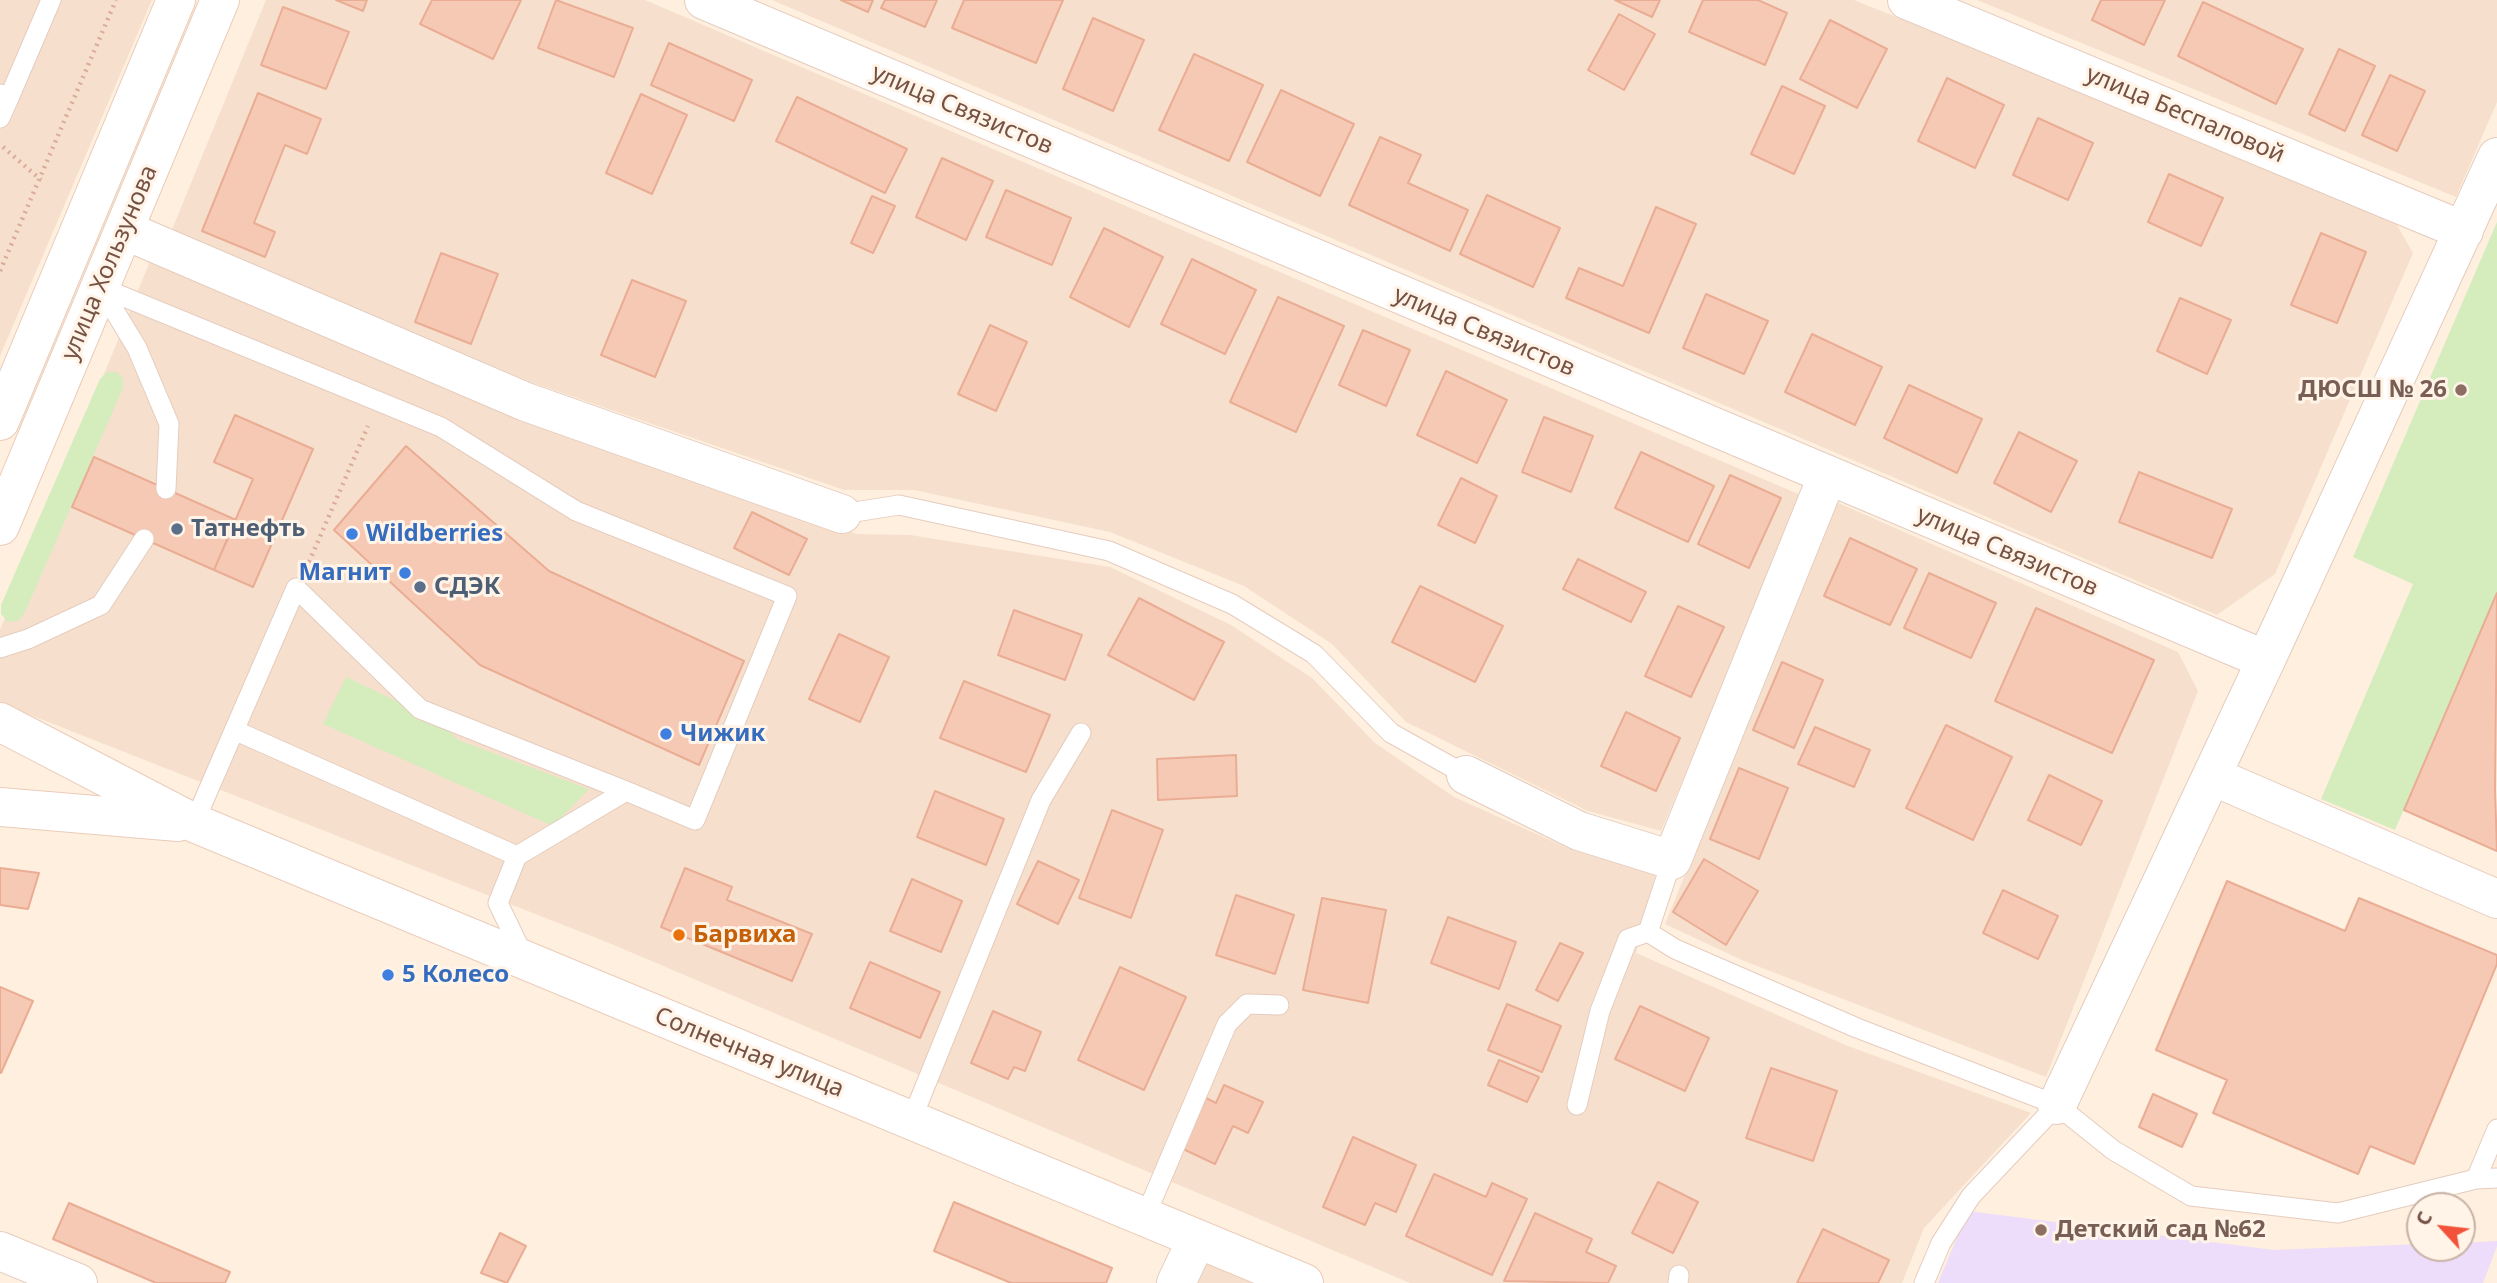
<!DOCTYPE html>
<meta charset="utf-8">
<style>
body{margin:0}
#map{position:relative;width:2497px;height:1283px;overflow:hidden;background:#feefdf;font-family:"Noto Sans",sans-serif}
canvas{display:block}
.north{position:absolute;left:2406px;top:1192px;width:70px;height:70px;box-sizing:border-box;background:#fff4e7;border:2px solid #c8b3a6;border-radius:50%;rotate:297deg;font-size:19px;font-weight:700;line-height:28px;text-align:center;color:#765245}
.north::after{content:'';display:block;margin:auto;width:24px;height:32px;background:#f3523a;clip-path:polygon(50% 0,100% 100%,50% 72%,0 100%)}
</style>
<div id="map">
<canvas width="2497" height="1283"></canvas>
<div class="north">С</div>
</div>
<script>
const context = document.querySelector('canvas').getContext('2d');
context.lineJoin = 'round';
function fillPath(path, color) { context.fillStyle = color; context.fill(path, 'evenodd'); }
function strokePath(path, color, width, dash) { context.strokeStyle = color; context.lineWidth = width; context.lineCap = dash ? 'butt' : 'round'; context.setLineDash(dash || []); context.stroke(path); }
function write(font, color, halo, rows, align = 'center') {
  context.font = font + ' "Noto Sans",sans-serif'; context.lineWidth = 6; context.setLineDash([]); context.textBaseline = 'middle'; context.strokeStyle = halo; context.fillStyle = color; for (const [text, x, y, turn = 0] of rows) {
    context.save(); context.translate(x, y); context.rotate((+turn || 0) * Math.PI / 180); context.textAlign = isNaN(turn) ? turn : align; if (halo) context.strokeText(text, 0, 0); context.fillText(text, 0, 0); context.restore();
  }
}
const residential = new Path2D(`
 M0 0H152L0 356Z
 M266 0H645L1803 496 1661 831 1588 811 1406 722 1332 644 1244 586 1110 532 914 490H844L536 384 171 232Z
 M772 0H1854L2393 218 2413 253 2275 574 2217 615Z
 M1977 0H2497V102L2456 197Z
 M150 261 512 412 857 534 910 535 1110 567 1231 625 1312 678 1375 743 1454 797 1570 849 1657 868 1636 953 1848 1046 2031 1113 1924 1228 1902 1283H1410L609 943 0 703V630Z
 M1836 502 2178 652 2198 691 2046 1077 1744 961 1665 924Z
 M1206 1258 1265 1283H1195Z`);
const education = new Path2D(`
 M1968 1211 2274 1250 2420 1244V1248H2462V1243L2497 1241V1246L2483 1283H1938Z`);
const green = new Path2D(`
 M2497 222V593L2395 830 2321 799 2413 584 2353 557Z
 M107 372H117L123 379V388L24 614 18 621 8 622 1 614V605L100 379Z
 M346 677 439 721 458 740 589 789 553 826 323 724Z`);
const building = new Path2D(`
 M336 0H367L363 11Z
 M432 0H521L493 59 420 24Z
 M556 0 633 28 614 77 538 48Z
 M841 0H873L868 12Z
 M885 0H937L925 27 881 8Z
 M964 0H1063L1036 63 952 28Z
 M1615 0H1660L1652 17Z
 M1703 0H1758L1787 13 1765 65 1689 32Z
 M2101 0H2165L2144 45 2092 20Z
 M2203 2 2303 49 2276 104 2178 56Z
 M283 7 349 32 326 89 261 65Z
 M1619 14 1655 34 1624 90 1588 70Z
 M1093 18 1144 40 1113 111 1063 89Z
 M1830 20 1887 49 1857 108 1800 79Z
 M669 43 752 80 734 121 651 85Z
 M2339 49 2375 66 2345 131 2309 114Z
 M1194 54 1263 85 1229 161 1159 130Z
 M2390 75 2425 91 2397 151 2362 135Z
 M1947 78 2004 105 1975 168 1918 141Z
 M1782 86 1825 106 1794 174 1751 154Z
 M1281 90 1354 124 1320 196 1247 162Z
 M258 93 321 119 307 154 285 145 254 223 275 232 265 257 202 231Z
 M641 94 687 115 652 194 606 173Z
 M797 97 907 149 885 193 776 141Z
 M2038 118 2093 143 2068 200 2013 175Z
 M1380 137 1421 155 1408 183 1468 210 1450 251 1349 205Z
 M942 158 993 181 966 240 916 217Z
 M2169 174 2223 198 2201 246 2148 222Z
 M1006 190 1071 218 1052 265 986 237Z
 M1487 195 1560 228 1533 287 1460 254Z
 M872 196 895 206 873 253 851 243Z
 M1656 207 1696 224 1649 333 1566 298 1579 268 1623 286Z
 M1104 228 1163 257 1129 327 1070 297Z
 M2321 233 2366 252 2337 323 2291 305Z
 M441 253 498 274 471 344 415 322Z
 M1192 259 1256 290 1225 354 1161 324Z
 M632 280 686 301 655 377 601 355Z
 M1706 294 1768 321 1744 374 1683 348Z
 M1278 297 1344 326 1296 432 1230 402Z
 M2180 298 2231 320 2207 374 2157 351Z
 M990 325 1027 342 996 411 958 394Z
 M1363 330 1410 350 1386 406 1339 385Z
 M1812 334 1882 367 1855 425 1785 392Z
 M1446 371 1507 400 1477 463 1417 435Z
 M1909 385 1982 419 1957 473 1884 438Z
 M235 415 313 449 253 587 214 570 253 479 214 462Z
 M1544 417 1593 436 1571 492 1522 472Z
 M2019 432 2077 461 2051 512 1994 483Z
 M406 446 549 571 744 661 699 765 480 665 334 530Z
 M1641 452 1714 486 1688 542 1615 508Z
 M94 457 236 520 214 570 72 507Z
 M2139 472 2232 509 2212 558 2119 522Z
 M1730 475 1781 498 1749 568 1698 544Z
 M1461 478 1497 496 1475 543 1438 525Z
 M752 512 807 539 789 575 734 548Z
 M1850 538 1917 569 1890 625 1824 596Z
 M1578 559 1646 592 1631 622 1563 589Z
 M1929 573 1996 603 1971 658 1904 628Z
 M1420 586 1503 626 1475 682 1392 642Z
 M2497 593 2495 790 2497 851 2404 810Z
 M1139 598 1224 642 1194 700 1108 655Z
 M1678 606 1724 627 1691 697 1645 676Z
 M2036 608 2154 660 2112 753 1995 701Z
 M1014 610 1082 635 1065 680 998 655Z
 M839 634 889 657 860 722 809 699Z
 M1782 662 1823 680 1794 748 1753 730Z
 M964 681 1050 715 1026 772 940 738Z
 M1626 712 1680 738 1656 791 1601 766Z
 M1946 725 2012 757 1973 840 1906 808Z
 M1815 727 1870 750 1854 787 1798 764Z
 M1236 755 1237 796 1158 800 1157 759Z
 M1739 768 1788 788 1759 859 1710 839Z
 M2049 775 2102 801 2081 845 2028 820Z
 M935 791 1004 819 986 865 917 837Z
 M1112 810 1163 830 1131 918 1079 898Z
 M1704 859 1758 891 1726 945 1673 912Z
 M1038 861 1079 880 1058 924 1017 904Z
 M0 868 39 873 28 909 0 905Z
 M685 868 732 887 727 900 812 934 792 981 661 927Z
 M912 879 962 901 941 952 890 931Z
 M2227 881 2345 931 2359 898 2497 955V964L2414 1164 2370 1146 2358 1174 2213 1113 2227 1080 2156 1050Z
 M2003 890 2058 916 2038 959 1983 933Z
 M1236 895 1294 915 1275 974 1216 955Z
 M1322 898 1386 910 1368 1003 1303 990Z
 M1448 917 1516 942 1499 989 1431 963Z
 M1560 943 1583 953 1558 1001 1536 990Z
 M870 962 940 992 920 1038 850 1008Z
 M1120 967 1186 997 1144 1090 1078 1060Z
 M0 987 33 1001 1 1073 0 1072Z
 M1507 1004 1561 1026 1542 1072 1488 1050Z
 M1640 1006 1709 1038 1685 1091 1615 1059Z
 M993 1011 1041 1032 1025 1071 1014 1067 1008 1079 971 1063Z
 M1499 1060 1539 1077 1527 1102 1488 1085Z
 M1771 1068 1837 1091 1813 1161 1746 1138Z
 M1224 1085 1263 1102 1248 1133 1233 1126 1215 1164 1183 1149 1206 1098 1216 1103Z
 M2153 1094 2197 1114 2182 1147 2139 1127Z
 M1353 1137 1416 1165 1396 1212 1375 1203 1365 1225 1323 1207Z
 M1434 1174 1486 1197 1492 1183 1527 1199 1492 1275 1406 1236Z
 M1658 1182 1698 1202 1673 1253 1632 1233Z
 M954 1202 1112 1268 1106 1283H1011L934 1251Z
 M69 1203 230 1272 225 1283H156L53 1239Z
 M1535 1213 1592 1239 1586 1252 1616 1266 1608 1283 1504 1281Z
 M1823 1229 1889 1260 1878 1283H1797Z
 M500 1233 526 1246 507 1283 481 1273Z`);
const path = new Path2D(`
 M3 147 41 180
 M0 271 116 0
 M309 562 368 426`);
const service = new Path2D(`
 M0 94 9 98 51 0
 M0 118 9 98
 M100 287 441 427 576 511 787 596 695 820 626 791
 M100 287 137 348 169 424 166 489
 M842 514 899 505 1109 551 1232 604 1314 654 1391 733 1466 775
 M0 648 28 639 101 605 144 539
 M234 730 517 856
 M194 823 296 588 420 709 626 791 517 856 498 903 524 957
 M1648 932 1675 949 1857 1028 2057 1105 2113 1150 2191 1196 2338 1213 2476 1179 2497 1178
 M1577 1105 1600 1011 1628 939 1648 932 1672 860
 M911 1121 1041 800 1081 733
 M2476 1179 2497 1129
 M1145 1217 1227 1024 1247 1004 1279 1005
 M1678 1283 1679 1275
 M1924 1283 1941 1243 1971 1196 2057 1105`);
const minor = new Path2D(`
 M704 0 2266 660
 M1907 0 2464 231
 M124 230 526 402 842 514
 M1466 775 1579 831 1672 860 1827 477
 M2212 776 2497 899
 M2057 1105 2266 660 2497 157
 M0 1251 78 1283
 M1176 1283 1197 1239`);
const secondary = new Path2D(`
 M0 421 176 0
 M0 526 220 0
 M0 722 194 823 1304 1283
 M0 807 178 822`);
const markers = [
 [2461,390,7,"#8d6e63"],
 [177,529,7,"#5c6f8a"],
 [352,534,7,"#3f7fe0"],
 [405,573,7,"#3f7fe0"],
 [420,587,7,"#5c6f8a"],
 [666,734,7,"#3f7fe0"],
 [679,935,7,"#e8710a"],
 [388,975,7,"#3f7fe0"],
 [2041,1230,7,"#8d6e63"]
];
const streetNames = [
 ["улица Связистов",962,110,23],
 ["улица Беспаловой",2185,115,23],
 ["улица Хользунова",110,263,-67],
 ["улица Связистов",1484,332,23],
 ["улица Связистов",2007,552,23],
 ["Солнечная улица",749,1053,22]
];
const educationNames = [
 ["ДЮСШ № 26",2447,390],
 ["Детский сад №62",2055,1230,"left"]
];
const serviceNames = [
 ["Татнефть",191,529],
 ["СДЭК",434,587]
];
const shopNames = [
 ["Wildberries",366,534],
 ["Магнит",391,573,"right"],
 ["Чижик",680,734],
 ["5 Колесо",402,975]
];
const foodNames = [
 ["Барвиха",693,935]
];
fillPath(residential, '#f6e0cd');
fillPath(education, '#eddcfa');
fillPath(green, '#d5ecbd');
fillPath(building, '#f6c9b5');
strokePath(building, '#eaad94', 2);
strokePath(service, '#e5ccbe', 21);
strokePath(minor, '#e5ccbe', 40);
strokePath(secondary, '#eaccba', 40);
strokePath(path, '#daac98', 4.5, [2, 5]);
strokePath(service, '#fff', 19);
strokePath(minor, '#fff', 38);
strokePath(secondary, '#fff', 38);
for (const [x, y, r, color] of markers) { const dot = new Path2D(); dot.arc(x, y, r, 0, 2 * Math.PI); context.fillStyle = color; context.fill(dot); strokePath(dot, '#fff4e7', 2.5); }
write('24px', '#765245', '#fff4e7', streetNames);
write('bold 24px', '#785e54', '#fff4e7', educationNames, 'right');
write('bold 24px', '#4e5e75', '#fff4e7', serviceNames, 'left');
write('bold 24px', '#366cbe', '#fff4e7', shopNames, 'left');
write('bold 24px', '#c56008', '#fff4e7', foodNames, 'left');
</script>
